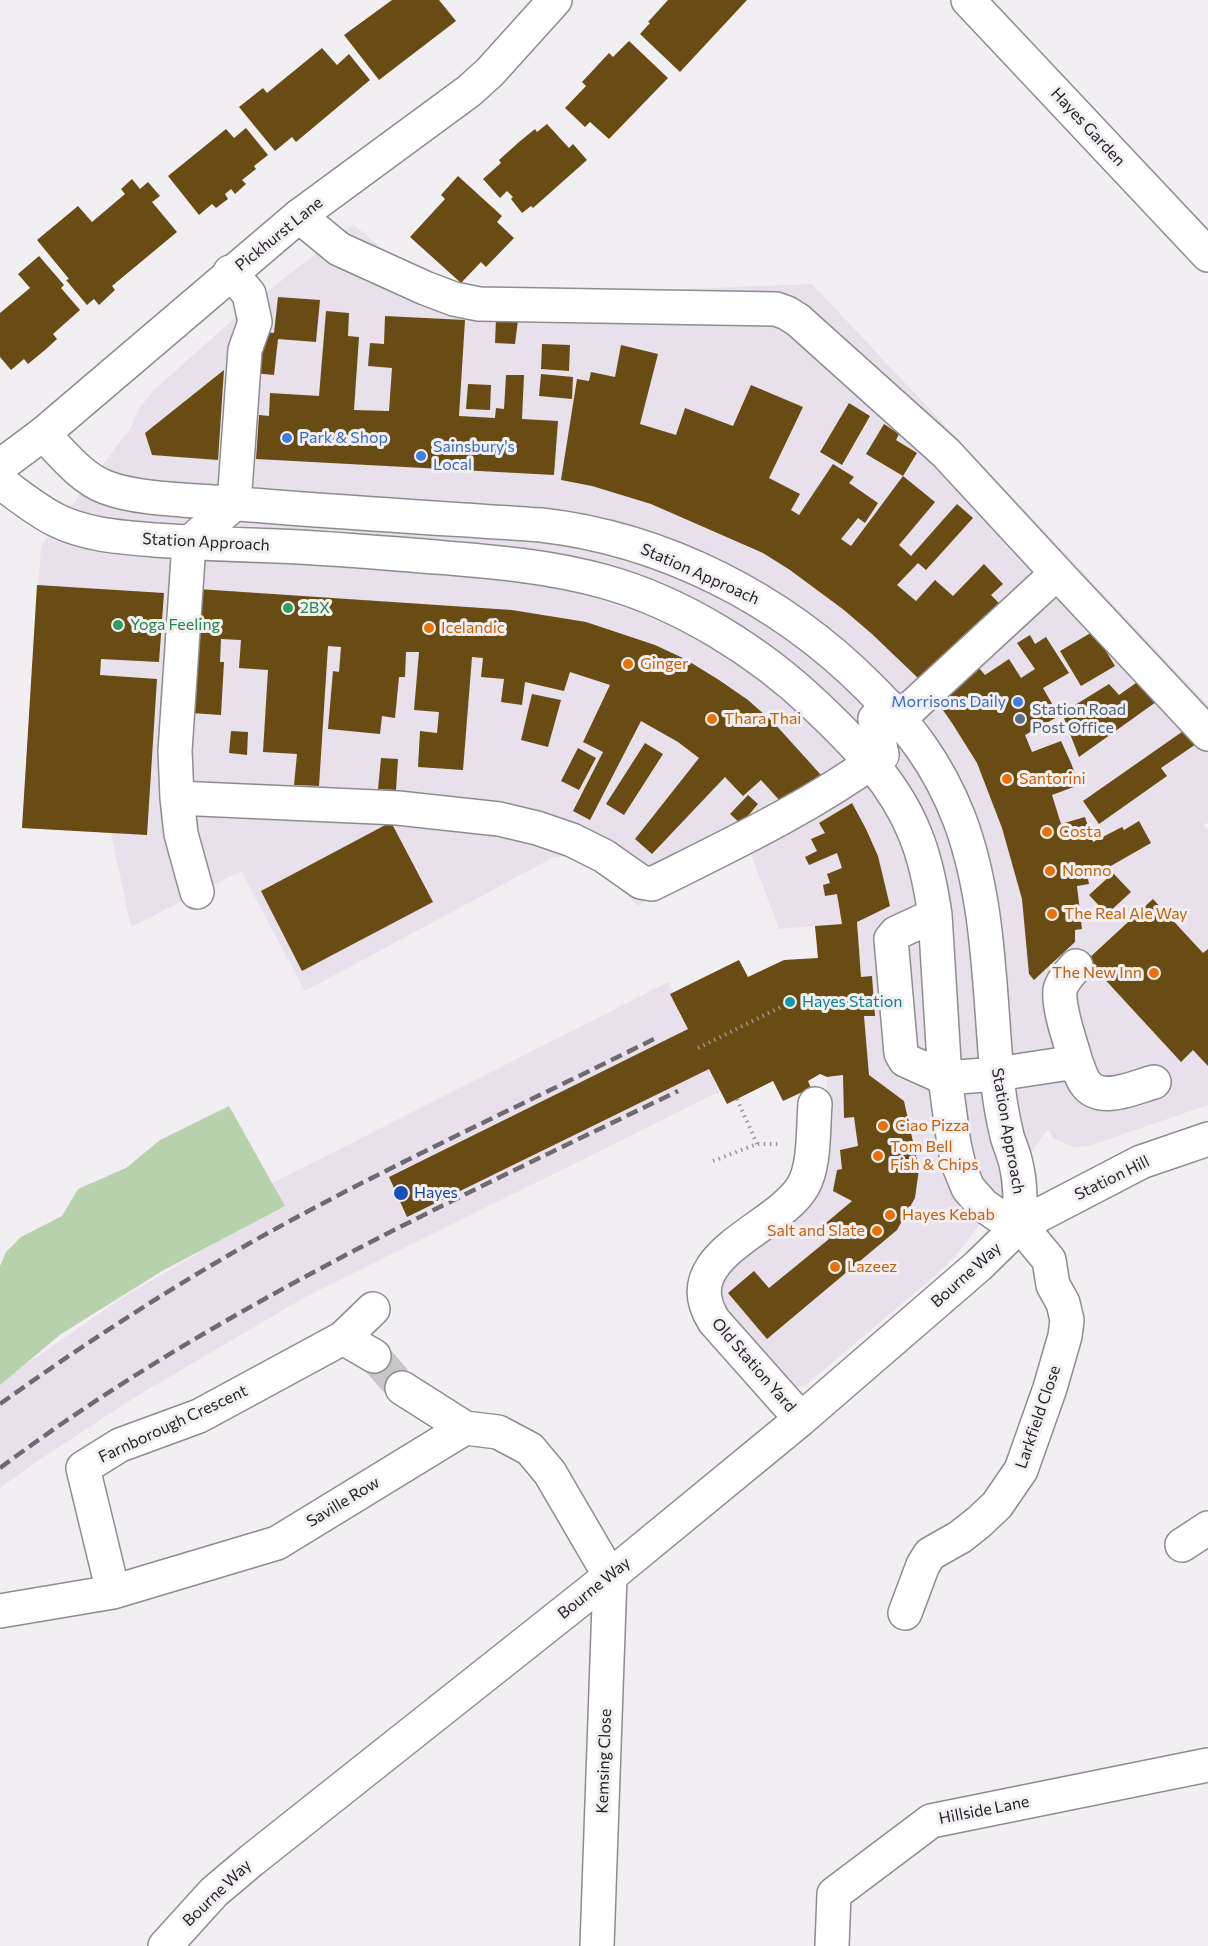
<!DOCTYPE html>
<style>
body{margin:0}
canvas{display:block;background:#f2eff3}
</style>
<canvas width="1208" height="1946"></canvas>
<script>
const context = document.querySelector('canvas').getContext('2d');
context.lineJoin = 'round';
function fillPath(path, color) { context.fillStyle = color; context.fill(path, 'evenodd'); }
function strokePath(path, color, width, dash) { context.strokeStyle = color; context.lineWidth = width; context.lineCap = dash ? 'butt' : 'round'; context.setLineDash(dash || []); context.stroke(path); }
function write(font, color, halo, rows, align = 'center') {
  context.font = font + ' Commissioner,sans-serif'; context.lineWidth = 6; context.setLineDash([]); context.textBaseline = 'middle'; context.strokeStyle = halo; context.fillStyle = color; for (const [text, x, y, turn = 0] of rows) {
    context.save(); context.translate(x, y); context.rotate((+turn || 0) * Math.PI / 180); context.textAlign = isNaN(turn) ? turn : align; if (halo) context.strokeText(text, 0, 0); context.fillText(text, 0, 0); context.restore();
  }
}
const built = new Path2D(`
 M353 224 392 257 457 287 507 296 812 284 1208 705V822L1204 826 1208 830V1105L1089 1146 1074 1147 1062 1142 1053 1138 1048 1129 965 1244 945 1267 806 1385 797 1387 787 1381 721 1307 718 1295 727 1269 805 1208 817 1196 824 1181 827 1077 869 1075 864 1016H875L872 977H861L857 922 779 929 745 838 638 906 602 873 570 856 554 857 305 991 241 871 131 927 111 833 22 828 41 546 130 429 139 409 152 392 238 315Z
 M668 982 723 1090 307 1296 137 1396 36 1462 0 1488V1382L122 1298 280 1205 269 1185Z`);
const green = new Path2D(`
 M229 1106 285 1206 162 1271 61 1334 0 1385V1266L6 1252 21 1237 62 1216 78 1189 126 1168 160 1140Z`);
const building = new Path2D(`
 M392 0H439L456 21 379 80 344 35Z
 M668 0H747L680 72 640 34 650 23 648 22Z
 M629 41 668 78 609 139 590 122 585 127 565 108 586 86 582 82 609 53 613 57Z
 M322 48 337 65 349 54 370 80 296 142 292 137 275 151 239 107 263 88 267 93Z
 M547 124 569 148 573 144 587 160 533 208 531 206 522 213 511 199 513 197 507 191 500 198 483 179 501 163 499 160 519 142 535 129 537 132Z
 M246 128 268 155 254 166 256 169 242 180 246 184 235 194 231 189 225 194 228 199 216 208 212 204 199 215 168 176 226 129 234 138Z
 M458 176 502 216 497 222 514 238 486 267 481 262 461 283 410 237 445 199 441 195Z
 M132 179 140 189 148 182 160 196 152 202 177 232 112 286 115 290 99 305 94 299 87 305 66 280 69 279 37 240 78 206 92 222 125 194 121 189Z
 M39 256 64 285 61 288 80 310 53 334 57 339 45 350 28 364 24 359 11 370 0 357V313L30 288 18 274Z
 M278 297 320 300 316 342 278 339 274 375 232 371 236 329 274 333Z
 M326 311 349 313 348 336 359 337 354 410 389 411 392 368 368 366 370 343 384 344 385 316 465 320 459 416 495 418 496 408 504 409 506 375H524L522 419 558 421 554 475 256 459 259 415 269 416 270 393 319 396Z
 M496 319 518 320 515 344 495 343Z
 M542 344 570 345 569 371 541 369Z
 M621 345 658 354 640 424 676 435 685 408 733 426 751 385 803 407 769 478 800 494 791 510 799 515 833 464 854 477 849 483 878 503 865 523 858 518 841 539 851 546 903 476 866 454 884 424 899 434 896 440 917 453 903 476 935 502 899 545 911 556 957 504 973 518 926 570 918 563 897 585 916 601 935 580 953 596 984 564 1003 584 991 595 1003 607 920 680 872 634 844 610 790 570 763 553 651 504 592 486 561 480 577 379 589 381 591 372 615 377Z
 M224 370 218 460 152 455 145 433Z
 M541 374 573 377 572 399 539 396Z
 M468 384 491 385 490 410 466 409Z
 M849 403 870 416 842 465 820 452Z
 M37 585 164 593 159 662 101 659 100 675 157 679 147 835 22 828Z
 M198 589 512 610 586 622 655 645 685 659 719 680 748 700 774 723 821 775 781 802 761 780 743 796 725 777 652 854 635 839 699 758 678 742 641 721 590 820 573 811 603 752 583 742 610 685 570 672 564 691 525 682 522 705 501 702 504 679 481 677 483 658 472 657 463 770 418 767 420 731 437 733 439 712 414 710 419 652H406L405 677H399L395 718 382 716 380 734 328 729 333 671 339 672 341 647 328 646 319 786 294 785 297 754 263 752 268 670 239 668 241 640 221 639 220 662H224L221 715 191 713Z
 M1094 631 1115 666 1081 686 1060 651Z
 M1030 635 1035 644 1046 637 1069 673 1043 688 1059 716 1025 735 1032 752 1061 741 1071 763 1079 785 1052 795 1061 824 1085 817 1093 842 1122 827 1124 830 1139 821 1151 843 1088 879 1089 884 1077 886 1082 929 1075 930V942L1034 980 1029 974 1022 899 1002 828 977 763 952 723 933 696 973 661 985 675 1009 659 1021 678 1035 669 1017 643Z
 M1143 678 1163 697 1079 757 1062 713 1109 684 1119 695Z
 M532 694 561 700 548 747 521 740Z
 M1189 727 1199 742 1161 768 1167 776 1099 824 1083 801Z
 M231 731 248 732 247 755 229 753Z
 M645 743 663 754 624 815 606 804Z
 M578 748 596 758 579 790 561 781Z
 M381 758 398 759 396 790 378 789Z
 M748 795 758 804 741 824 730 814Z
 M852 803 866 829 878 856 890 906 857 922 861 977 872 976 875 1016H864L869 1075 904 1101 919 1169 915 1198 897 1230 767 1339 728 1293 754 1271 769 1288 829 1239 820 1228 852 1201 833 1191 837 1170 842 1169 840 1150 858 1146 854 1117 844 1118 843 1075 827 1077 820 1074 808 1081 811 1088 783 1101 773 1081 727 1104 709 1069 407 1217 389 1177 688 1029 670 994 739 960 748 977 784 960 818 958 815 926 842 924 837 894 825 896 823 885 830 883 827 874 842 868 837 853 809 865 805 857 817 851 811 839 825 833 819 823Z
 M391 822 433 902 302 971 261 891Z
 M1113 873 1131 892 1107 914 1089 895Z
 M1153 899 1203 953 1208 949V1066L1193 1050 1181 1062 1087 960Z`);
const minorTunnel = new Path2D(`
 M374 1356 402 1388`);
const path = new Path2D(`
 M698 1048 797 999 862 998
 M737 1099 757 1144
 M713 1161 757 1144H778`);
const minor = new Path2D(`
 M968 0 1208 255
 M299 216 339 249 425 288 454 299 479 304 776 309 787 313 798 320 946 453 1057 573 900 718
 M43 434C62 453 80 477 105 487 138 500 191 500 227 503 332 512 437 518 541 525 664 539 781 599 868 686 910 728 937 762 959 818 991 902 989 997 998 1085 1000 1103 1003 1119 1007 1136 1010 1146 1014 1154 1016 1164 1021 1184 1020 1204 1020 1225
 M0 482C18 495 36 510 56 520 86 535 120 537 154 540 195 543 236 545 277 546 326 548 374 552 423 556 484 561 546 565 606 582 681 603 760 652 816 706 855 743 895 783 915 834 926 860 931 888 935 915L945 1078 954 1144 959 1166 968 1188 983 1205 999 1216 1020 1225 1049 1260 1053 1285 1063 1303 1067 1320 1065 1336 1050 1388 1021 1470 997 1505 979 1522 960 1537 930 1554 923 1565 905 1613
 M1057 573 1208 734
 M177 798 398 808 499 819 537 828 572 840 604 856 641 882 652 884C730 845 811 807 882 755L875 719 887 705
 M197 892 181 834 177 798 175 751 189 543 234 504 245 350 255 322 249 294 230 272
 M935 915 896 933 891 939 901 1053 905 1060 945 1078 997 1074 1076 1062C1079 1069 1081 1078 1086 1084 1101 1104 1135 1087 1154 1082
 M1076 1062C1071 1043 1058 1010 1060 990 1062 981 1070 973 1076 966
 M343 1338 373 1309
 M402 1388 465 1428
 M801 1419 714 1321C672 1255 778 1230 803 1186 815 1166 813 1128 815 1104
 M1182 1545 1208 1528
 M113 1592 83 1468 120 1445 199 1416 343 1338 374 1356
 M0 1611 113 1592 277 1543 465 1428 498 1432 530 1449 550 1473 610 1576 597 1946
 M165 1946 214 1892 252 1860 610 1576 801 1419 978 1266 1020 1225 1141 1162 1208 1139
 M832 1946 834 1894 931 1821 1208 1765`);
const major = new Path2D(`
 M0 466 43 434 299 216 469 91 490 72 555 0`);
const rail = new Path2D(`
 M0 1404C74 1351 150 1301 229 1255 366 1176 512 1110 654 1039
 M0 1468C209 1312 445 1204 678 1091`);
const markers = [
 [287,438,6,"#3f7fe0"],
 [421,456,6,"#3f7fe0"],
 [288,608,6,"#2e9e5b"],
 [118,625,6,"#2e9e5b"],
 [429,628,6,"#e8710a"],
 [628,664,6,"#e8710a"],
 [1018,702,6,"#3f7fe0"],
 [712,719,6,"#e8710a"],
 [1020,719,6,"#5c6f8a"],
 [1007,779,6,"#e8710a"],
 [1047,832,6,"#e8710a"],
 [1050,871,6,"#e8710a"],
 [1052,914,6,"#e8710a"],
 [1154,973,6,"#e8710a"],
 [790,1002,6,"#0f9aa8"],
 [883,1126,6,"#e8710a"],
 [878,1156,6,"#e8710a"],
 [401,1193,8,"#1a4fb4"],
 [890,1215,6,"#e8710a"],
 [877,1231,6,"#e8710a"],
 [835,1267,6,"#e8710a"]
];
const streetNames = [
 ["Hayes Garden",1088,127,47],
 ["Pickhurst Lane",279,234,-39],
 ["Station Approach",206,542,3],
 ["Station Approach",700,574,24],
 ["Station Approach",1008,1131,80],
 ["Station Hill",1112,1178,-26],
 ["Bourne Way",966,1275,-42],
 ["Old Station Yard",754,1365,49],
 ["Larkfield Close",1038,1417,-71],
 ["Farnborough Crescent",173,1424,-25],
 ["Saville Row",343,1502,-31],
 ["Bourne Way",594,1588,-39],
 ["Kemsing Close",604,1761,-88],
 ["Hillside Lane",984,1810,-11],
 ["Bourne Way",217,1893,-44]
];
const shopNames = [
 ["Park & Shop",299,438],
 ["Sainsbury's",433,447],
 ["Local",433,465],
 ["Morrisons Daily",1006,702,"right"]
];
const leisureNames = [
 ["2BX",300,608],
 ["Yoga Feeling",130,625]
];
const foodNames = [
 ["Icelandic",441,628],
 ["Ginger",640,664],
 ["Thara Thai",724,719],
 ["Santorini",1019,779],
 ["Costa",1059,832],
 ["Nonno",1062,871],
 ["The Real Ale Way",1064,914],
 ["The New Inn",1142,973,"right"],
 ["Ciao Pizza",895,1126],
 ["Tom Bell",890,1147],
 ["Fish & Chips",890,1165],
 ["Hayes Kebab",902,1215],
 ["Salt and Slate",865,1231,"right"],
 ["Lazeez",847,1267]
];
const serviceNames = [
 ["Station Road",1032,710],
 ["Post Office",1032,728]
];
const cultureNames = [
 ["Hayes Station",802,1002]
];
const transitNames = [
 ["Hayes",414,1193]
];
fillPath(built, '#e8e0eb');
fillPath(green, '#b7d1ad');
fillPath(building, '#694b14');
strokePath(minorTunnel, '#c9c6ca', 33, [33, 16]);
strokePath(minor, '#8f8c90', 36);
strokePath(major, '#8f8c90', 36);
strokePath(path, '#989699', 4, [1.5, 4.5]);
strokePath(minor, '#fff', 33);
strokePath(major, '#fff', 33);
strokePath(rail, '#6d6b6d', 4.5, [12, 6]);
for (const [x, y, r, color] of markers) { const dot = new Path2D(); dot.arc(x, y, r, 0, 2 * Math.PI); context.fillStyle = color; context.fill(dot); strokePath(dot, '#f2eff3', 2); }
write('16px', '#252325', '#f2eff3', streetNames);
write('16px', '#366cbe', '#f2eff3', shopNames, 'left');
write('16px', '#27864d', '#f2eff3', leisureNames, 'left');
write('16px', '#c56008', '#f2eff3', foodNames, 'left');
write('16px', '#4e5e75', '#f2eff3', serviceNames, 'left');
write('16px', '#0d838f', '#f2eff3', cultureNames, 'left');
write('16px', '#164399', '#f2eff3', transitNames, 'left');
</script>
